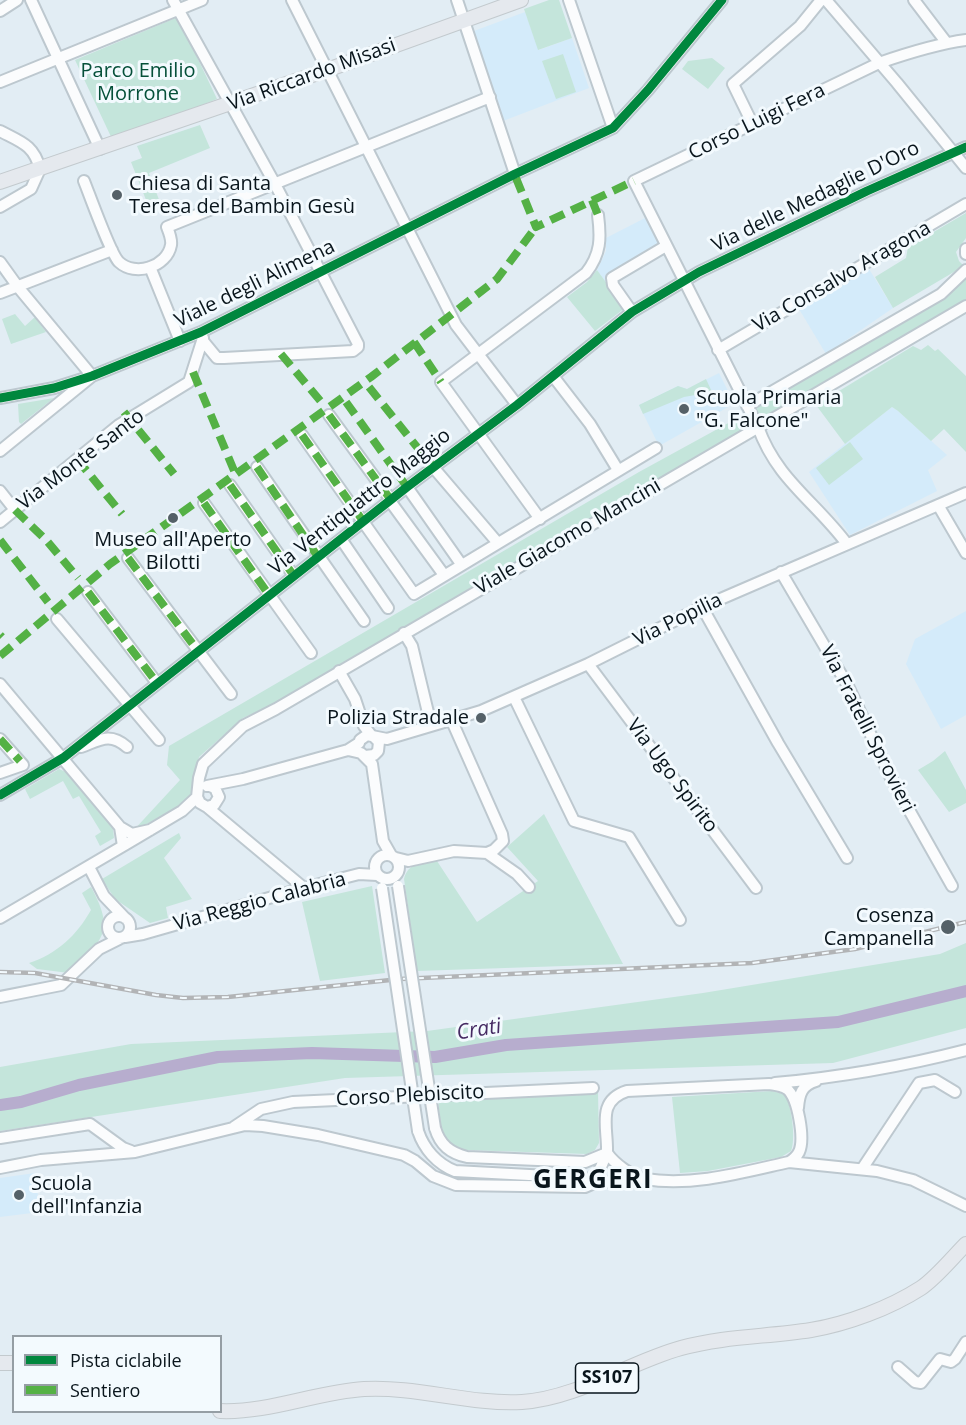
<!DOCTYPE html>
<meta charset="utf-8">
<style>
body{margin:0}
#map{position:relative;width:966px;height:1425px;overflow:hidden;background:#e2edf4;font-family:"Open Sans",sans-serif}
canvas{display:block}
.legend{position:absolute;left:12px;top:1335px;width:210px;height:78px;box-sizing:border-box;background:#f3fafe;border:2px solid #959ea4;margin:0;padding:8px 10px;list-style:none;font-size:18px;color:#09151c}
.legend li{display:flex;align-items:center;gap:12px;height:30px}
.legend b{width:30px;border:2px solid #959ea4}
</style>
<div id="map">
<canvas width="966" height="1425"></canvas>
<ul class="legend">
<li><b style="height:8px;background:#00873e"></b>Pista ciclabile</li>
<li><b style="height:8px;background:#54b145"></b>Sentiero</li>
</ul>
</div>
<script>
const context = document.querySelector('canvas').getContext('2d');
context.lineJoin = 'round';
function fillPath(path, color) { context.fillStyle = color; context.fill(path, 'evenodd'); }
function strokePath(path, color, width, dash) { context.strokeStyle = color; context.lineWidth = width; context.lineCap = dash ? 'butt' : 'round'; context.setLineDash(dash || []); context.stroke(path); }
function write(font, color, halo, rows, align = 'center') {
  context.font = font + ' "Open Sans",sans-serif'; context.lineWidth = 6; context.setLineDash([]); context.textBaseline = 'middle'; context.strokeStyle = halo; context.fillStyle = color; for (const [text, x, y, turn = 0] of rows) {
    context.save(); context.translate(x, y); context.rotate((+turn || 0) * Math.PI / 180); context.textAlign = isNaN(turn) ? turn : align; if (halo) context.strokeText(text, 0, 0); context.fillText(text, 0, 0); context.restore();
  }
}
const built = new Path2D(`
 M525 12 539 50 572 38 589 88 503 121 474 31Z
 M645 218 659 245 612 271 610 281 607 284 597 270 606 251V238Z
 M869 269 893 308 826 354 799 309Z
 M719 373 729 393 732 396 730 406 659 446 639 405 678 386 687 389Z
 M892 407 898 411 947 455 928 470 937 491 850 535 809 472Z
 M966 611V715L941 729 906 664 915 639Z
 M35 1173 40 1212 0 1217V1178Z`);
const green = new Path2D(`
 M549 0H559L572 38 538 50 524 9Z
 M178 17 217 99 113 141 75 60Z
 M563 54 576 92 556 99 542 61Z
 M712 58 725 68 708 89 682 69 688 61Z
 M200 125 210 148 149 173 161 205 150 210 131 162 142 158 137 146Z
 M966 213V238L956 252 959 261 964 266 893 308 875 277 906 258 908 247Z
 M597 270 625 308 595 331 567 297 587 282Z
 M966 278V300L759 420 753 409 948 294Z
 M15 314 25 326 35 317 46 332 11 344 2 319Z
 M928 345 935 351 938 349 966 376V452L944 429 931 441 898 411 892 407 845 444 816 405 913 346 921 350Z
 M706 379 712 392 684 397 643 414 639 405 678 386 687 389Z
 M54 398 21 424 19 422 18 404Z
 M743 415H746L751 422 743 432 435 611 271 705 243 718 199 757 193 785 194 793 183 804 132 832 180 780 167 765 169 746 639 472Z
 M850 442 863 459 829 485 816 468Z
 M945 751 966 790V803L949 812 918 770 933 761Z
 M59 769 66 772 113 828 114 838 100 846 95 836 101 832 79 796 73 799 63 781 30 799 25 789Z
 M544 814 623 964 417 971 404 879C408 862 423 863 437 861L477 922 538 881 507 847Z
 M179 833 181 838 164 858 192 899 166 907 168 918 150 923 115 899 102 879Z
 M372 886 385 973 320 981 302 902Z
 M91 887C117 935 101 939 69 973L37 969 29 963C57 954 77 935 91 910L82 893Z
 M966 943V1028L833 1063 345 1078 0 1131V1067L131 1044 427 1031 703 993 940 954Z
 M772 1091 784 1094C792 1104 796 1140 791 1151L781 1157 708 1171 680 1173 672 1097Z
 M598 1092 599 1143 595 1150 587 1154 465 1150C439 1142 441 1123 438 1100Z`);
const river = new Path2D(`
 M0 1105 21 1102 79 1085 218 1057 312 1053 435 1057 506 1045 838 1022 966 991`);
const minor = new Path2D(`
 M31 0 100 149
 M173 0 275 184 358 344V347L353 351 224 358H217L203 341
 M292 0 456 325 517 405
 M457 0 515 174
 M569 0 613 128
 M826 0 897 83 966 168
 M914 0 946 42
 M0 11 17 0
 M0 82 202 0
 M753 125 733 84 800 26 821 0
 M0 131C21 142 34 145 40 169L31 189 0 207
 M84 181C90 196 111 255 119 262 135 277 167 267 171 245 172 239 169 232 167 227L490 97
 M966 249V254
 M0 262 18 287 92 376 0 451
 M150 267 180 341
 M0 293 112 250
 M632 312 613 285 612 278 666 246
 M718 350 966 204
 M553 376 590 424 618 470
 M0 398 54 388 92 376 201 332 515 174 613 128 648 90 722 0
 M747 406 941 294 966 270
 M329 415 391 500
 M302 435 414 594 656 448
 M257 467 364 621
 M433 467 497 542
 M230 485 294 576
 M407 487 461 564
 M0 491 15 510
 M390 501 444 575
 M204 503 311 653
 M938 505 966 553
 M540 519 441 382 586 273C601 254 601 238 598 215
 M0 522 119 425 189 382 203 338
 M341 539 388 608
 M847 544C815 501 777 480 758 427L634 181 879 63C908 53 936 44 966 40
 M128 558 231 694
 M781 572 848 686 891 778 952 886
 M88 592 157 683
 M702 607 778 743 847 858
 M57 619 159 740
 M404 633 412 646 431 725
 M588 664 756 888
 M339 671 355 699 364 726 371 735
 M0 684 120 827 132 834 150 830
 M514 697 574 821 629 837 680 920
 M451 719 502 834 503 841 494 850 487 853
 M0 739 23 765 0 773
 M360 740 367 735 387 739 481 711 588 664 702 607 966 493
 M81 747C100 740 110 732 127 747
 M348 750 361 753 372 764 383 841 391 855
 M365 756 374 755 378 751 379 742 373 736
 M207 786 243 779 348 750 359 743
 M210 786 215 788 219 797 214 805 207 807 200 803 197 797 199 778 203 764 243 726 276 709 966 306
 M0 795 63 758 407 487 517 405 632 312 699 272 867 191 966 147
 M207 807 304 888
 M123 846 182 811 197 797
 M375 867a12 12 0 1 1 24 0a12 12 0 1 1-24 0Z
 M396 858 408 861 454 851 487 853 517 874 529 887
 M89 867 104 896 125 918
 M108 927a11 11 0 1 1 22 0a11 11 0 1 1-22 0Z
 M0 918 123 846 120 827
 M125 937 143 934 304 888 359 874 377 875
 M0 997 61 985 99 949 119 939
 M775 1083C842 1077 900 1067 966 1050
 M769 1084C775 1085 781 1085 787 1089 798 1098 805 1139 799 1152 797 1156 794 1159 789 1162 744 1172 692 1187 645 1179 631 1176 615 1164 607 1153 608 1127 596 1101 627 1091Z
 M798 1108C799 1094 802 1085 816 1081
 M234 1127 261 1109 293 1102 593 1088
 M435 1128C440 1145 450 1153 467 1157L585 1162 607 1153
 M418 1131C424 1149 437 1164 455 1171L585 1178 594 1183
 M0 1138 90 1124 123 1148 131 1151
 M789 1162 877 1171 913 1180 966 1206
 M0 1168 41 1160 135 1152 245 1125 263 1126 318 1135 404 1155 415 1161 433 1176 456 1185 585 1187 594 1183 643 1179
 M862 1169 919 1083 935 1080 955 1092
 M594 1183 607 1153
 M898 1367 915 1382 921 1383 940 1359 951 1362 955 1359 966 1342`);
const major = new Path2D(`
 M0 182 327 70 521 0
 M0 1363H14
 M220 1411C269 1413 316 1392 364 1389 417 1386 470 1405 522 1402 579 1398 627 1363 681 1348 725 1336 767 1337 811 1330 847 1324 890 1308 921 1288 936 1278 953 1257 966 1244`);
const rail = new Path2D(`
 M0 972 35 973 156 995 183 998 228 997 400 979 752 963 855 949 966 922`);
const minorBridge = new Path2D(`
 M398 886 435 1128
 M382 888 418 1131`);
const quiet = new Path2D(`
 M516 178 536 227 634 181
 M592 200 598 215
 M414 342 441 382
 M281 354 323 404
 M193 372 235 473
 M369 387 433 467
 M346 402 407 487
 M124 412 174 474
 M329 415 391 500
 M302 435 363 521
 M77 459 122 514
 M257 467 318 557
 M230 485 294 576
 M204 503 269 595
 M15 510 47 541 78 578
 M0 540 48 602
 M128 558 198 651
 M88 592 157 683
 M0 635 2 637
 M0 656 110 564 371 377 497 279 536 227
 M0 739 20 761`);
const cycleway = new Path2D(`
 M0 398 54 388 92 376 201 332 515 174 613 128 648 90 722 0
 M0 795 63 758 407 487 517 405 632 312 699 272 867 191 966 147`);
const markers = [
 [117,195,6,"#556168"],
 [684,409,6,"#556168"],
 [173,518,6,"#556168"],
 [481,718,6,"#556168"],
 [948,927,8,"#556168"],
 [19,1195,6,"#556168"]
];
const shields = [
 [607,1378,63]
];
const shieldNames = [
 ["SS107",607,1378]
];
const parkNames = [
 ["Parco Emilio",138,71],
 ["Morrone",138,94]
];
const streetNames = [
 ["Via Riccardo Misasi",312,75,-20],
 ["Corso Luigi Fera",757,122,-26],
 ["Via delle Medaglie D'Oro",816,197,-26],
 ["Via Consalvo Aragona",842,277,-30],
 ["Viale degli Alimena",255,284,-26],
 ["Via Monte Santo",81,460,-37],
 ["Via Ventiquattro Maggio",360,502,-38],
 ["Viale Giacomo Mancini",568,537,-30],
 ["Via Popilia",678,620,-26],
 ["Via Fratelli Sprovieri",867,729,63],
 ["Via Ugo Spirito",672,776,53],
 ["Via Reggio Calabria",260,902,-15],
 ["Corso Plebiscito",410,1096,-3]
];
const poiNames = [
 ["Chiesa di Santa",129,184],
 ["Teresa del Bambin Gesù",129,207],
 ["Scuola Primaria",696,398],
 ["\"G. Falcone\"",696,421],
 ["Museo all'Aperto",173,540,"center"],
 ["Bilotti",173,563,"center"],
 ["Polizia Stradale",469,718,"right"],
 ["Cosenza",934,916,"right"],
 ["Campanella",934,939,"right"],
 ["Scuola",31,1184],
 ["dell'Infanzia",31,1207]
];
const waterNames = [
 ["Crati",479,1030,-9]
];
const districtNames = [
 ["GERGERI",593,1181]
];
fillPath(built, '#d4ebfa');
fillPath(green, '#c4e5db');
strokePath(river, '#b7adce', 12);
strokePath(minor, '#bdc8cf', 14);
strokePath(major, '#c3cace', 16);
strokePath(minor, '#fbfcfd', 10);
strokePath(major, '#e5e9ee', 14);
strokePath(rail, '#b2b4b6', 4.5);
strokePath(rail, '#f3fafe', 2, [7]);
strokePath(minorBridge, '#bdc8cf', 14, []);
strokePath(minorBridge, '#fbfcfd', 10);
strokePath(quiet, '#54b145', 8, [15, 8]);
strokePath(cycleway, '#00873e', 9);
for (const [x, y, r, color] of markers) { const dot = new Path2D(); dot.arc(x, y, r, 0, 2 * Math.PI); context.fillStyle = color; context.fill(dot); strokePath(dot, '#f3fafe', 2); }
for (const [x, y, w] of shields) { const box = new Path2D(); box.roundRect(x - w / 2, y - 15, w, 30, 4.5); context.fillStyle = '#f3fafe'; context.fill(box); strokePath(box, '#09151c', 1.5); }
write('bold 18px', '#09151c', null, shieldNames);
write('20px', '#055039', '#f3fafe', parkNames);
write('20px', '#09151c', '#f3fafe', streetNames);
write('20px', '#09151c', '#f3fafe', poiNames, 'left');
write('italic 21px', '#452a62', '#f3fafe', waterNames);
context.letterSpacing = '1.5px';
write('bold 26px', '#09151c', '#f3fafe', districtNames);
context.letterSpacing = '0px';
</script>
